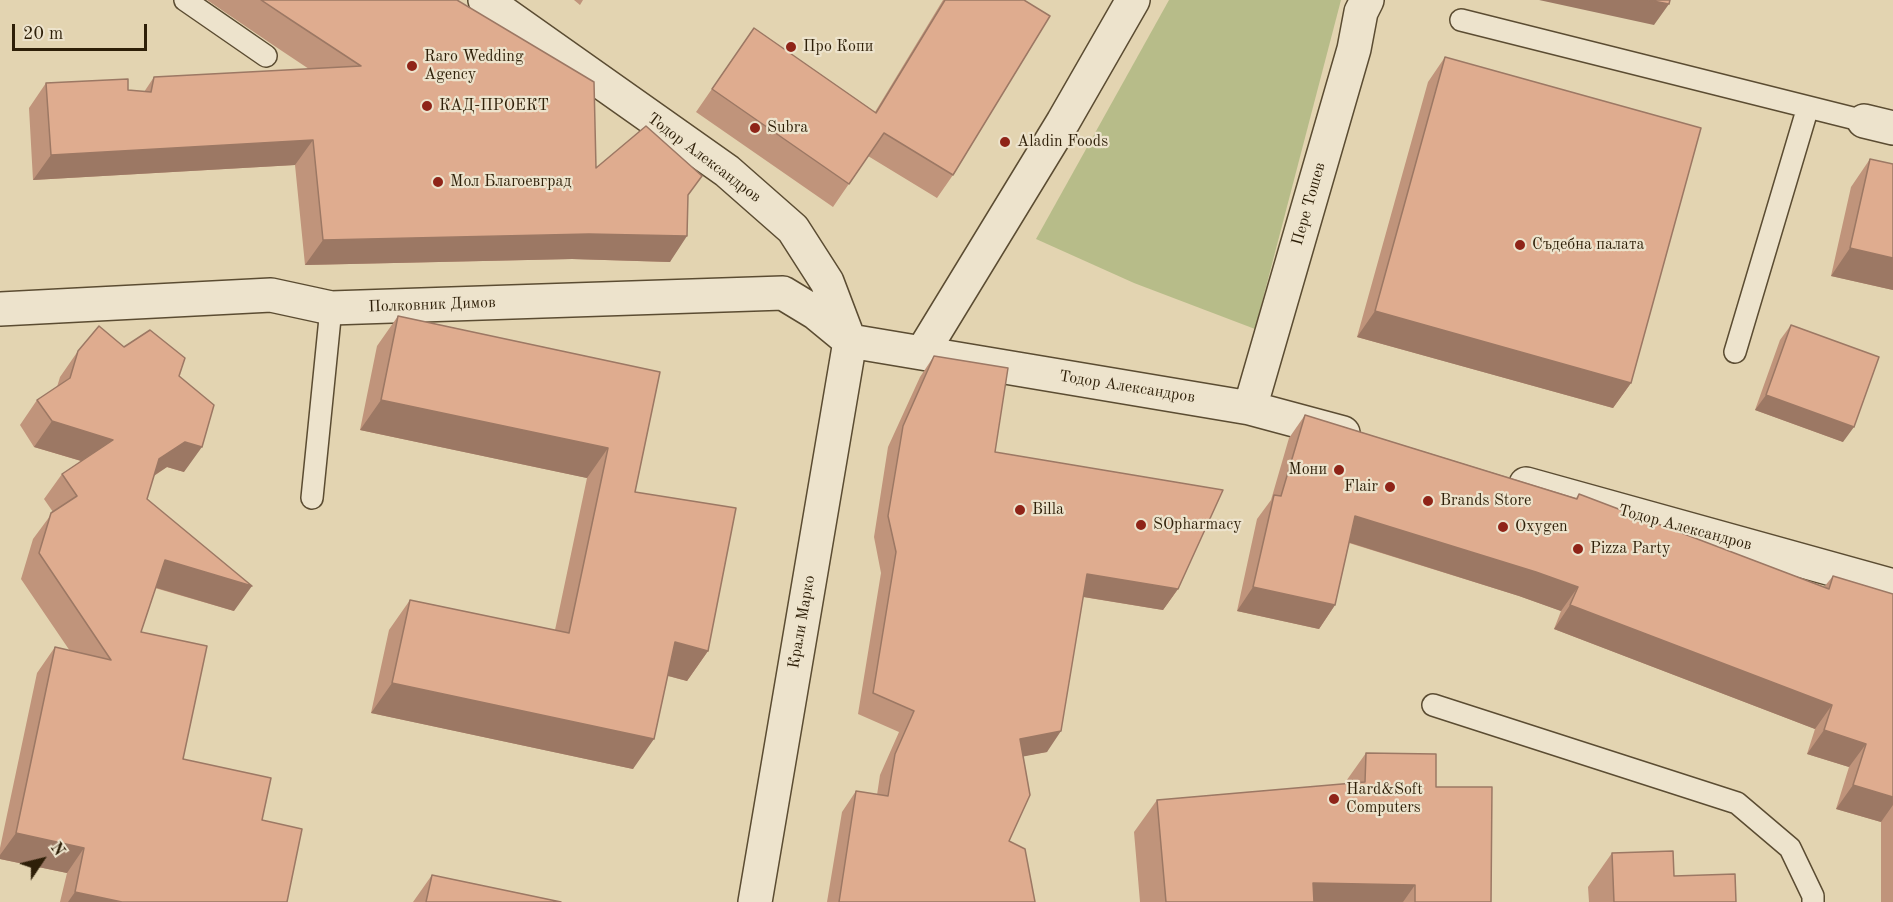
<!DOCTYPE html>
<meta charset="utf-8">
<style>
body{margin:0}
#map{position:relative;width:1893px;height:902px;overflow:hidden;background:#e3d4b1;font-family:"Old Standard TT",serif}
canvas{display:block}
.north{position:absolute;left:12px;top:830px;width:60px;height:60px;-webkit-text-stroke:4px #ede3cc;paint-order:stroke;rotate:55deg;font-size:16px;font-weight:700;line-height:24px;text-align:center;color:#2e1f08}
.north::after{content:'';display:block;margin:auto;width:21px;height:27px;background:#2e1f08;clip-path:polygon(50% 0,100% 100%,50% 72%,0 100%)}
.scale{position:absolute;left:12px;top:24px;width:135px;height:27px;box-sizing:border-box;border:3px solid #2e1f08;border-top:0;padding-left:8px;font-size:18px;line-height:21px;white-space:nowrap;color:#2e1f08;-webkit-text-stroke:4px #ede3cc;paint-order:stroke}
</style>
<div id="map">
<canvas width="1893" height="902"></canvas>
<div class="north">N</div>
<div class="scale">20 m</div>
</div>
<script>
const context = document.querySelector('canvas').getContext('2d');
context.lineJoin = 'round';
function fillPath(path, color) { context.fillStyle = color; context.fill(path, 'evenodd'); }
function strokePath(path, color, width, dash) { context.strokeStyle = color; context.lineWidth = width; context.lineCap = dash ? 'butt' : 'round'; context.setLineDash(dash || []); context.stroke(path); }
function write(font, color, halo, rows, align = 'center') {
  context.font = font + ' "Old Standard TT",serif'; context.lineWidth = 4.5; context.setLineDash([]); context.textBaseline = 'middle'; context.strokeStyle = halo; context.fillStyle = color; for (const [text, x, y, turn = 0] of rows) {
    context.save(); context.translate(x, y); context.rotate((+turn || 0) * Math.PI / 180); context.textAlign = isNaN(turn) ? turn : align; if (halo) context.strokeText(text, 0, 0); context.fillText(text, 0, 0); context.restore();
  }
}
const green = new Path2D(`
 M1169 0H1341L1255 329 1134 283 1036 239Z`);
const lane = new Path2D(`
 M185 0 266 56
 M1461 20 1864 121
 M1735 352 1808 107
 M312 498 331 308
 M1433 705 1737 803 1790 848 1813 896V902`);
const street = new Path2D(`
 M485 0 727 171 793 229 827 282 849 340
 M1864 121 1893 128
 M0 309 271 295 331 308 783 293 816 313 850 341
 M850 341 1250 408 1343 433
 M922 353 1063 122 1133 0
 M1250 408 1354 49 1361 12 1367 0
 M1526 484 1893 586
 M755 902 850 341`);
const wall = new Path2D(`
 M207 0H457L596 168 688 197 670 262 572 259 305 265 295 165 33 180 29 108 46 83 144 92 154 77 309 69 273 45Z
 M574 0H583L580 5Z
 M943 0H1024L953 175 937 198 868 156 833 207 696 112 754 28 875 112Z
 M1445 57 1631 383 1613 408 1357 337 1428 82Z
 M1870 159 1893 290 1831 276 1851 187Z
 M398 316 660 372 635 492 708 651 687 681 668 676 633 769 371 713 389 630 410 600 555 630 587 478 360 430 377 346Z
 M1791 325 1843 442 1755 410 1780 340Z
 M124 347 179 376 184 472 167 467 154 476 147 499 234 611 155 588 141 632 183 759 262 820 287 902H60L67 873 0 859V848L37 673 55 647 70 651 21 579 33 539 53 512 44 499 62 474 81 461 34 447 20 425 37 400 57 387 60 377 78 351Z
 M934 356 995 452 1178 589 1163 610 1083 597 1047 752 1023 756 1009 841 1035 902H827L842 812 856 791 877 795 880 775 899 732 858 714 881 573 874 537 888 447 920 377Z
 M1305 415 1576 498 1579 494 1824 587 1833 576 1893 594V902H1881V822L1836 809 1849 767 1807 754 1815 729 1554 629 1561 611 1519 596 1349 543 1335 605 1319 629 1237 611 1257 519 1271 500 1289 438Z
 M1366 753 1436 787 1491 902H1140L1134 832 1157 800 1344 784Z
 M1612 853 1674 876 1736 902H1589L1588 887Z
 M432 875 561 902H413Z`);
const shadedWall = new Path2D(`
 M1539 0H1648L1669 4 1654 25Z
 M313 140 295 165 33 180 51 155Z
 M589 234 687 236 670 262 572 259 305 265 323 240Z
 M1850 248 1893 258V290L1831 276Z
 M1375 311 1631 383 1613 408 1357 337Z
 M1766 395 1854 427 1843 442 1755 410Z
 M381 400 608 448 587 478 360 430Z
 M52 421 113 440 95 465 34 447Z
 M185 442 202 447 184 472 167 467 141 484 159 459Z
 M1355 516 1536 572 1578 587 1561 611 1519 596 1338 539Z
 M165 560 252 586 234 611 147 585Z
 M1087 574 1178 589 1163 610 1072 595Z
 M1253 587 1335 605 1319 629 1237 611Z
 M1570 605 1832 705 1815 729 1554 629Z
 M675 642 708 651 687 681 654 672Z
 M392 683 654 739 633 769 371 713Z
 M1824 730 1866 744 1849 767 1807 754Z
 M1061 731 1047 752 1005 760 1020 739Z
 M1853 785 1893 797V805L1881 822 1836 809Z
 M16 833 84 848 67 873 0 859V855Z
 M1313 883 1415 885 1403 902H1300Z
 M75 892 122 902H68Z`);
const building = new Path2D(`
 M261 0H457L594 82 596 168 646 126 702 176 688 195 687 236 589 234 323 240 313 140 51 155 46 83 128 79V90L151 92 154 77 361 66 291 20Z
 M945 0H1024L1050 16 953 175 884 133 849 184 712 89 754 28 876 113Z
 M1648 0H1670L1669 4Z
 M1445 57 1701 128 1631 383 1375 311Z
 M1870 159 1893 164V258L1850 248Z
 M398 316 660 372 635 492 736 508 708 651 675 642 654 739 392 683 410 600 569 633 608 448 381 400Z
 M1791 325 1879 357 1854 427 1766 395Z
 M99 326 124 347 150 330 185 358 179 376 214 405 202 447 185 442 159 459 147 499 252 586 165 560 141 632 207 646 183 759 271 778 262 820 302 829 287 902H122L75 892 84 848 16 833 55 647 111 660 39 553 51 513 77 496 62 474 113 440 52 421 37 400 70 378 78 351Z
 M934 356 1008 368 995 452 1223 490 1178 589 1087 574 1061 731 1020 739 1030 795 1009 841 1025 849 1035 902H839L856 791 888 796 895 754 914 711 873 693 896 552 888 516 903 426Z
 M1305 415 1577 499 1579 494 1829 589 1833 576 1893 594V797L1853 785 1866 744 1824 730 1832 705 1570 605 1578 587 1536 572 1355 516 1335 605 1253 587 1274 495 1281 496Z
 M1366 753 1436 754V787H1492L1491 902H1415V885L1313 883 1314 902H1166L1157 800 1365 782Z
 M1673 851 1674 876 1735 874 1736 902H1614L1612 853Z
 M432 875 561 902H426Z`);
const markers = [
 [791,47,6,"#8f2418"],
 [412,66,6,"#8f2418"],
 [427,106,6,"#8f2418"],
 [755,128,6,"#8f2418"],
 [1005,142,6,"#8f2418"],
 [438,182,6,"#8f2418"],
 [1520,245,6,"#8f2418"],
 [1339,470,6,"#8f2418"],
 [1390,487,6,"#8f2418"],
 [1428,501,6,"#8f2418"],
 [1020,510,6,"#8f2418"],
 [1141,525,6,"#8f2418"],
 [1503,527,6,"#8f2418"],
 [1578,549,6,"#8f2418"],
 [1334,799,6,"#8f2418"]
];
const poiNames = [
 ["Про Копи",803,47],
 ["Raro Wedding",424,57],
 ["Agency",424,75],
 ["КАД-ПРОЕКТ",439,106],
 ["Subra",767,128],
 ["Aladin Foods",1017,142],
 ["Мол Благоевград",450,182],
 ["Съдебна палата",1532,245],
 ["Мони",1327,470,"right"],
 ["Flair",1378,487,"right"],
 ["Brands Store",1440,501],
 ["Billa",1032,510],
 ["SOpharmacy",1153,525],
 ["Oxygen",1515,527],
 ["Pizza Party",1590,549],
 ["Hard&Soft",1346,790],
 ["Computers",1346,808]
];
const streetNames = [
 ["Тодор Александров",704,158,37],
 ["Пере Тошев",1309,204,-74],
 ["Полковник Димов",432,305,-2],
 ["Тодор Александров",1127,387,9],
 ["Тодор Александров",1685,528,15],
 ["Крали Марко",802,622,-80]
];
fillPath(green, '#b7bc89');
strokePath(lane, '#5b4c32', 24);
strokePath(street, '#5b4c32', 36);
strokePath(lane, '#ede3cc', 21);
strokePath(street, '#ede3cc', 33);
fillPath(wall, '#c0947b');
fillPath(shadedWall, '#9c7864');
fillPath(building, '#dfac8f');
strokePath(building, '#9c7864', 1.5);
for (const [x, y, r, color] of markers) { const dot = new Path2D(); dot.arc(x, y, r, 0, 2 * Math.PI); context.fillStyle = color; context.fill(dot); strokePath(dot, '#ede3cc', 2); }
write('16px', '#2e1f08', '#ede3cc', poiNames, 'left');
write('16px', '#2e1f08', '#ede3cc', streetNames);
</script>
